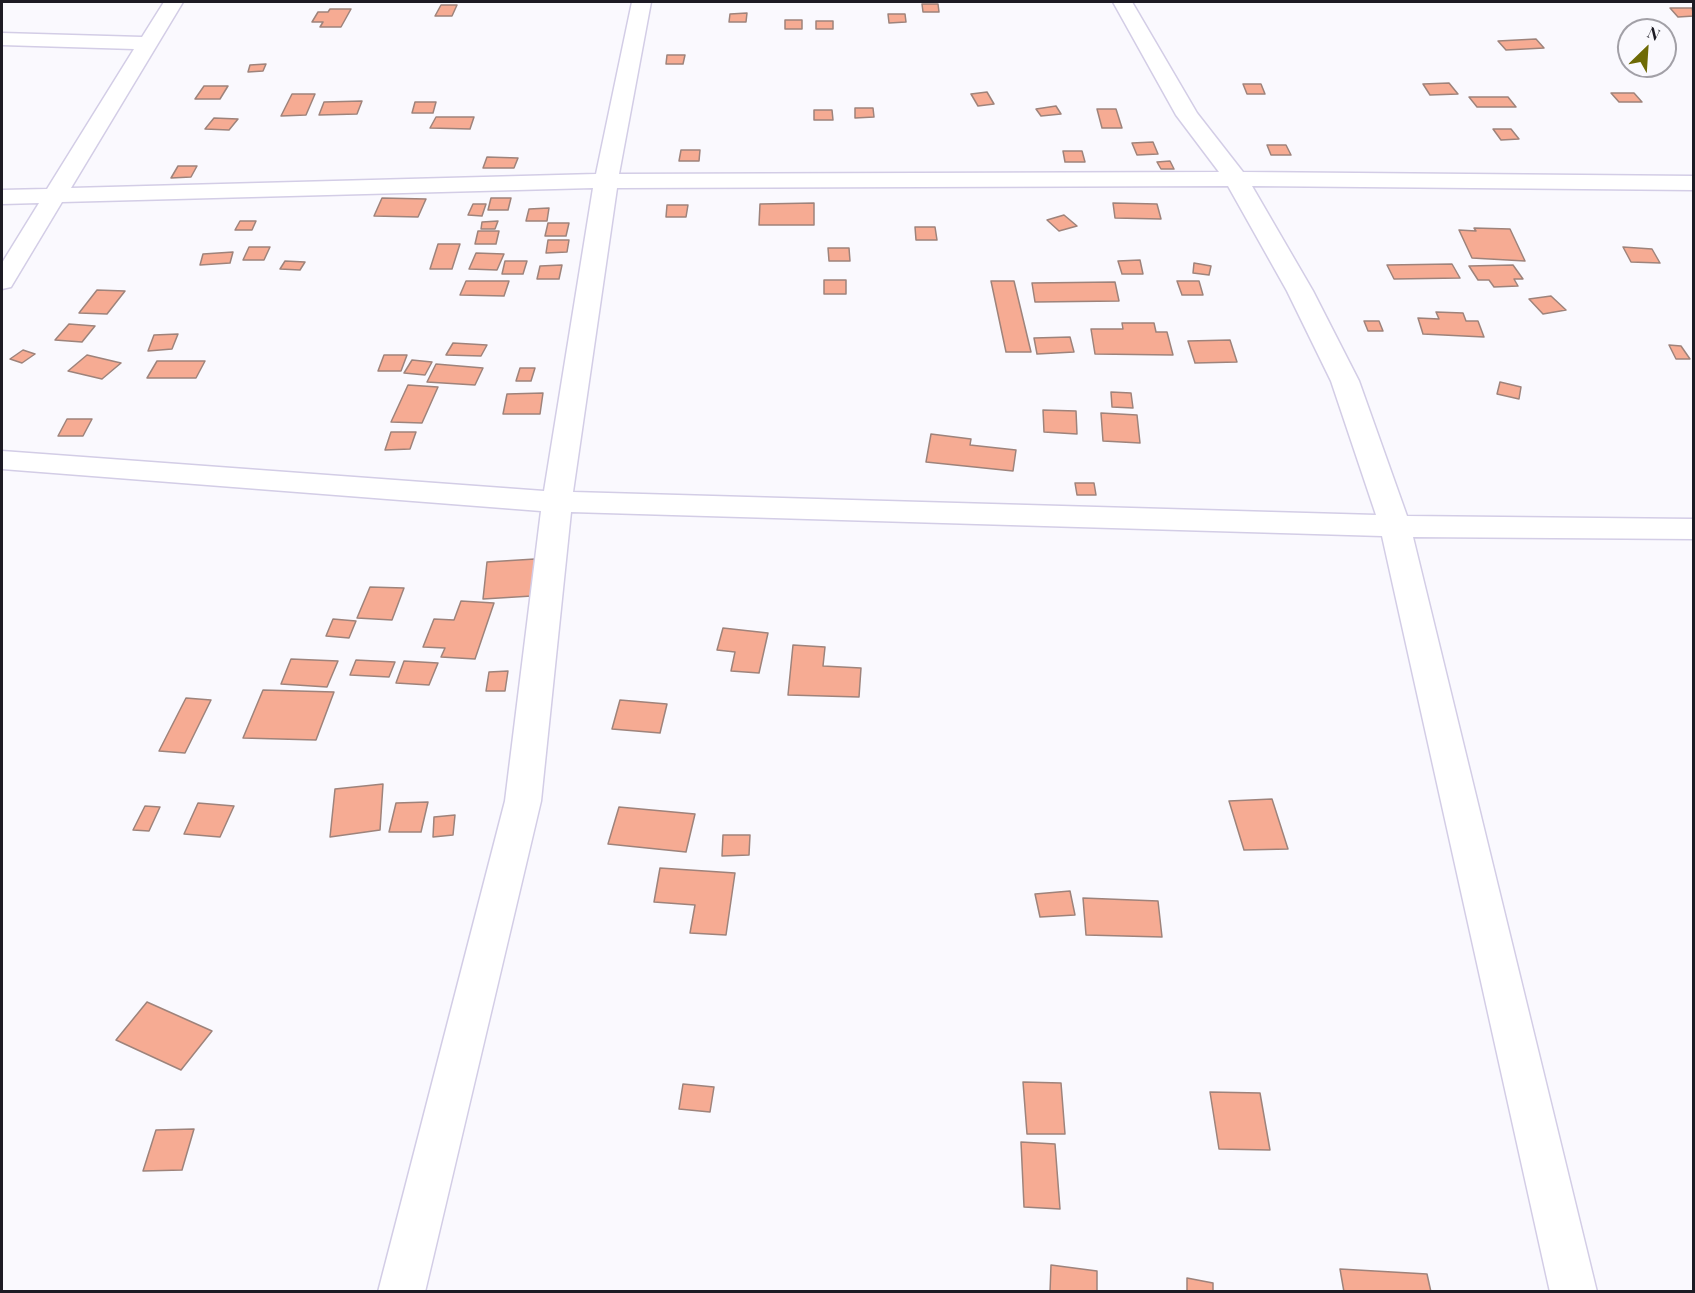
<!DOCTYPE html>
<style>
body{margin:0}
#map{position:relative;width:1695px;height:1293px;overflow:hidden;background:#faf9fe;font-family:"Playfair Display",serif}
canvas{display:block}
.frame{position:absolute;inset:0;border:3px solid #1d1b24;pointer-events:none}
.north{position:absolute;left:1617px;top:18px;width:60px;height:60px;box-sizing:border-box;background:#faf9fe;border:2px solid #a2a0a7;border-radius:50%;rotate:25deg;font-size:16px;font-weight:700;line-height:24px;text-align:center;color:#1d1b24}
.north::after{content:'';display:block;margin:auto;width:21px;height:27px;background:#6e6a06;clip-path:polygon(50% 0,100% 100%,50% 72%,0 100%)}
</style>
<div id="map">
<canvas width="1695" height="1293"></canvas>
<div class="frame"></div>
<div class="north">N</div>
</div>
<script>
const context = document.querySelector('canvas').getContext('2d');
context.lineJoin = 'round';
function fillPath(path, color) { context.fillStyle = color; context.fill(path, 'evenodd'); }
function strokePath(path, color, width, dash) { context.strokeStyle = color; context.lineWidth = width; context.lineCap = dash ? 'butt' : 'round'; context.setLineDash(dash || []); context.stroke(path); }
const building = new Path2D(`
 M922 4H938L939 12H923Z
 M441 5H457L452 16H435Z
 M1670 8H1692L1694 16 1678 17Z
 M330 9H351L341 27H320L323 22H312L318 12H328Z
 M747 13 746 22H729L730 14Z
 M888 14H905L906 22 889 23Z
 M785 20H802V29H785Z
 M816 21H833V29H816Z
 M1536 39 1544 48 1506 50 1498 41Z
 M667 55H685L683 64H666Z
 M266 64 263 71 248 72 250 65Z
 M1449 83 1458 94 1430 95 1423 84Z
 M1243 84H1261L1265 94H1247Z
 M204 86H228L220 99H195Z
 M987 92 994 104 978 106 971 94Z
 M1611 93H1634L1642 102H1619Z
 M292 94H315L306 115 281 116Z
 M1469 97H1508L1516 107H1477Z
 M362 101 357 114 319 115 324 102Z
 M415 102H436L433 113H412Z
 M1056 106 1061 114 1041 116 1036 109Z
 M855 108H873L874 117 855 118Z
 M1097 109H1116L1122 128H1102Z
 M814 110H832L833 120H814Z
 M436 117H474L470 129 430 128Z
 M214 118 238 119 229 130 205 129Z
 M1493 129H1511L1519 139 1501 140Z
 M1153 142 1158 154 1137 155 1132 143Z
 M1267 145H1286L1291 155H1271Z
 M681 150H700L699 161H679Z
 M1063 151H1082L1085 162H1065Z
 M487 157 518 158 514 168H483Z
 M1170 161 1174 169H1161L1157 162Z
 M178 166H197L191 177 171 178Z
 M382 198 426 199 418 217 374 216Z
 M491 198H511L508 210H488Z
 M814 203V225H759L760 204Z
 M1113 203 1157 204 1161 219 1115 218Z
 M473 204H486L482 216 468 215Z
 M667 205H688L686 217H666Z
 M549 208 547 221H526L529 209Z
 M1064 215 1077 226 1059 231 1047 220Z
 M240 221H256L252 230H235Z
 M498 221 495 229H481L482 222Z
 M548 223H569L566 236H545Z
 M915 227H935L937 240H916Z
 M1474 228 1510 229 1525 261 1472 258 1459 230 1476 231Z
 M478 231H499L496 244H475Z
 M548 240H569L567 252 546 253Z
 M438 244H460L452 269H430Z
 M249 247H270L264 260H243Z
 M1623 247 1652 249 1660 263 1631 262Z
 M828 248H849L850 261H829Z
 M233 252 230 263 200 265 203 254Z
 M476 253 504 254 497 270 469 269Z
 M1140 260 1143 274H1122L1118 261Z
 M285 261 305 262 300 270 280 269Z
 M505 261H527L523 274H502Z
 M1194 263 1211 266 1209 275 1193 273Z
 M1452 264 1460 278 1394 279 1387 265Z
 M562 265 559 279H537L540 266Z
 M1513 265 1523 279H1514L1518 286 1494 287 1489 280H1478L1469 266Z
 M824 280H846V294H824Z
 M466 281H509L504 296 460 295Z
 M991 281H1014L1031 352H1006Z
 M1177 281H1199L1203 295H1182Z
 M1115 282 1119 301 1035 302 1032 283Z
 M97 290 125 291 107 314 79 313Z
 M1551 296 1566 310 1543 314 1529 299Z
 M1436 312 1463 313 1466 321H1478L1484 337 1423 334 1418 318 1439 319Z
 M1364 321H1379L1383 331H1368Z
 M1122 323H1154L1156 332H1167L1173 355 1095 354 1091 329H1123Z
 M69 324 95 326 82 342 55 340Z
 M178 334 172 349 148 351 154 335Z
 M1070 337 1074 352 1037 354 1034 338Z
 M1230 340 1237 362 1195 363 1188 341Z
 M453 343 487 345 481 356 446 355Z
 M1669 345 1681 346 1690 359H1676Z
 M23 350 35 354 22 363 10 359Z
 M87 355 121 363 102 379 68 371Z
 M384 355H407L401 371H378Z
 M412 360 432 362 425 375 404 373Z
 M157 361H205L196 378H147Z
 M436 364 483 368 475 385 427 382Z
 M520 368H535L531 381H516Z
 M1500 382 1521 387 1519 399 1497 394Z
 M408 385 438 387 422 423 391 422Z
 M1111 392 1131 393 1133 408 1112 407Z
 M543 393 540 414H503L507 394Z
 M1043 410 1076 411 1077 434 1044 432Z
 M1101 413 1137 415 1140 443 1103 441Z
 M67 419H92L83 436H58Z
 M391 432H416L410 449 385 450Z
 M931 434 971 439 970 445 1016 450 1013 471 926 462Z
 M1075 483H1094L1096 495H1077Z
 M535 559 532 596 483 599 487 562Z
 M370 587 404 588 392 620 357 618Z
 M461 601 494 603 475 659 441 657 445 648 423 647 434 619 454 620Z
 M333 619 356 621 349 638 326 636Z
 M723 628 768 633 759 673 731 671 735 652 717 650Z
 M793 645 825 647 823 666 861 668 859 697 788 695Z
 M291 659 338 661 327 687 281 684Z
 M356 660 395 662 389 677 350 675Z
 M404 661 438 663 429 685 396 683Z
 M508 671 505 691H486L489 672Z
 M263 690 334 692 316 740 243 738Z
 M186 698 211 700 185 753 159 751Z
 M620 700 667 704 660 733 612 729Z
 M383 784 380 830 330 837 335 789Z
 M1272 799 1288 849 1244 850 1229 801Z
 M428 802 421 832H389L396 803Z
 M198 803 234 806 220 837 184 834Z
 M145 806 160 807 149 831 133 830Z
 M619 807 695 814 686 852 608 844Z
 M455 815 453 835 433 837 434 817Z
 M723 835H750L749 855 722 856Z
 M660 868 735 873 726 935 690 933 695 905 654 902Z
 M1070 891 1075 915 1040 917 1035 894Z
 M1083 898 1158 901 1162 937 1086 935Z
 M147 1002 212 1031 181 1070 116 1040Z
 M1023 1082 1061 1083 1065 1134H1027Z
 M683 1084 714 1087 710 1112 679 1109Z
 M1210 1092 1260 1093 1270 1150 1219 1149Z
 M194 1129 182 1170 143 1171 156 1130Z
 M1021 1142 1055 1144 1060 1209 1024 1207Z
 M1051 1265 1097 1271V1292H1050Z
 M1340 1269 1427 1274 1431 1292H1344Z
 M1187 1278 1213 1283V1292H1187Z`);
const minor = new Path2D(`
 M164 2H183L71 188 596 174 632 2H651L619 174 1219 172 1176 115 1113 2H1132L1197 113 1243 172 1694 176V190L1252 186 1313 291 1359 381 1407 516 1694 519V539L1413 537 1597 1292H1550L1382 536 571 512 541 801 425 1292H378L505 801 541 511 2 469V451L544 491 593 188 62 202 11 287 2 289V263L39 203 2 204V190L47 189 134 49 2 45V33L142 37ZM1228 186 1287 291 1331 381 1376 515 573 492 617 188Z`);
fillPath(building, '#f6ab93');
strokePath(building, '#9e837b', 1.5);
strokePath(minor, '#d3cde6', 3);
fillPath(minor, '#fff');
</script>
